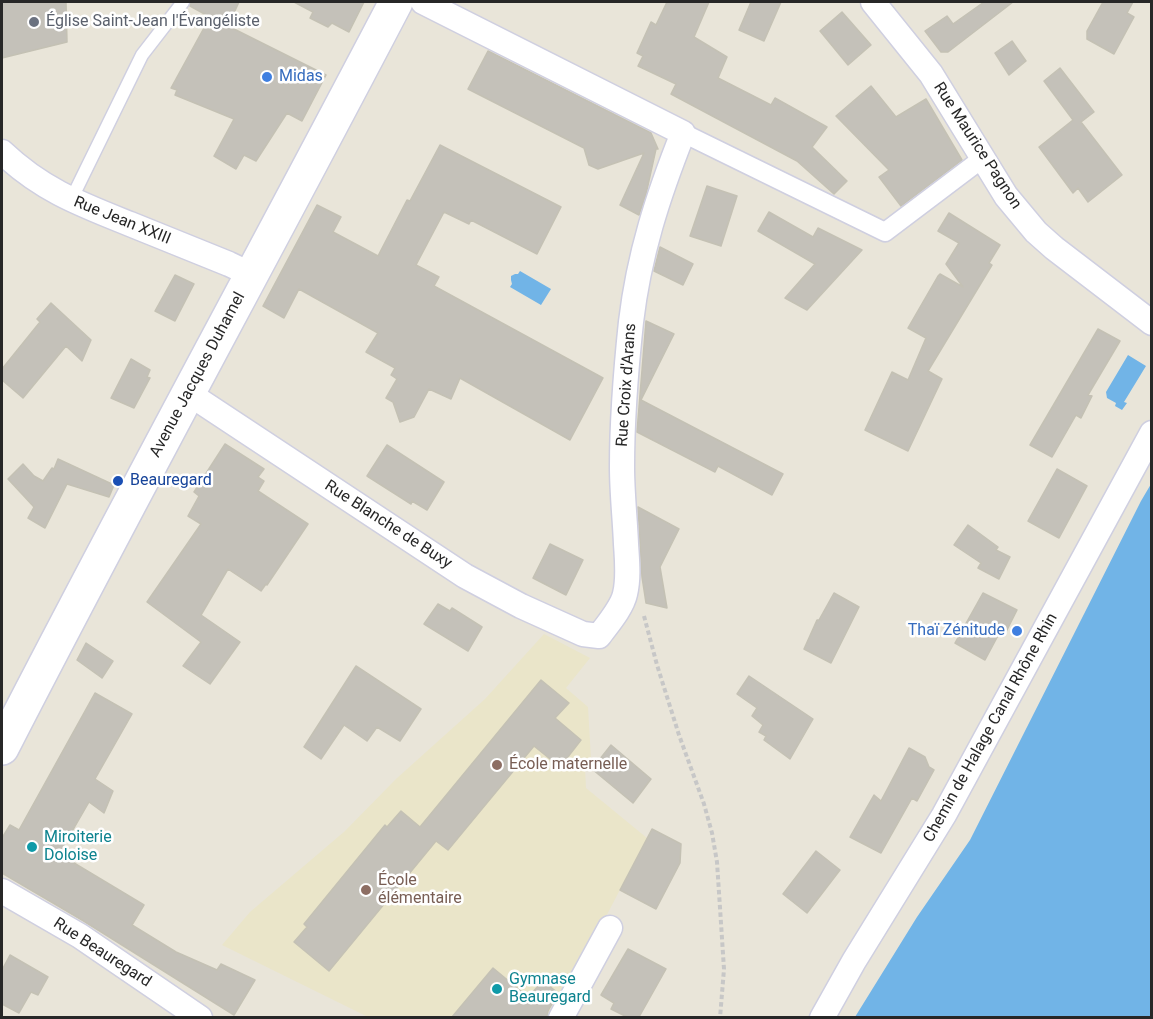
<!DOCTYPE html>
<meta charset="utf-8">
<style>
body{margin:0}
#map{position:relative;width:1153px;height:1019px;overflow:hidden;background:#e9e5d9;font-family:Roboto,sans-serif}
canvas{display:block}
.frame{position:absolute;inset:0;border:3px solid #272727;pointer-events:none}
</style>
<div id="map">
<canvas width="1153" height="1019"></canvas>
<div class="frame"></div>
</div>
<script>
const context = document.querySelector('canvas').getContext('2d');
context.lineJoin = 'round';
function fillPath(path, color) { context.fillStyle = color; context.fill(path, 'evenodd'); }
function strokePath(path, color, width, dash) { context.strokeStyle = color; context.lineWidth = width; context.lineCap = dash ? 'butt' : 'round'; context.setLineDash(dash || []); context.stroke(path); }
function write(font, color, halo, rows, align = 'center') {
  context.font = font + ' Roboto,sans-serif'; context.lineWidth = 5; context.setLineDash([]); context.textBaseline = 'middle'; context.strokeStyle = halo; context.fillStyle = color; for (const [text, x, y, turn = 0] of rows) {
    context.save(); context.translate(x, y); context.rotate((+turn || 0) * Math.PI / 180); context.textAlign = isNaN(turn) ? turn : align; if (halo) context.strokeText(text, 0, 0); context.fillText(text, 0, 0); context.restore();
  }
}
const education = new Path2D(`
 M544 634 590 658 566 688 588 707 591 759 585 767 586 788 647 838 566 993 550 1017H368L222 945 250 912 345 831 396 779 485 699Z`);
const water = new Path2D(`
 M520 271 551 289 541 305 510 287 512 284 511 280V276L515 274H518Z
 M1128 355 1146 366 1124 402 1127 403 1122 410 1115 406 1116 403 1107 398 1106 392Z
 M1151 484V1017H855L917 917 970 840 1141 501Z`);
const building = new Path2D(`
 M2 2H66L67 42 2 58Z
 M191 2H239L228 26 326 75 302 121 287 113 256 161 244 155 236 169 214 156 234 119 175 95 177 90 171 88 210 17 190 6Z
 M294 2H364L349 32 332 23 328 27 310 18 313 12Z
 M667 2H709L694 37 727 57 718 78 771 105 775 98 827 127 812 147 847 181 834 194 797 161 671 94 676 84 638 66 643 56 637 53 651 22 656 25Z
 M751 2H781L764 41 739 30Z
 M984 2H1013L948 52H941L925 31 947 16 953 24Z
 M1103 2H1133L1127 13 1134 17 1114 54 1087 39V31Z
 M842 12 871 45 848 65 820 31Z
 M1012 41 1026 61 1009 75 995 53Z
 M488 51 651 133 658 149H656L646 194 639 215 620 205 644 153 598 169 589 165 584 148 468 89Z
 M1060 68 1094 112 1081 122 1122 175 1088 202 1078 188 1073 193 1039 147 1073 120 1044 81Z
 M871 86 896 117 926 99 962 160 901 206 879 177 889 170 836 116Z
 M440 145 561 207 537 254 471 220 469 224 444 212 416 265 439 277 434 286 603 378 570 440 460 378 451 399 429 389 414 417 400 422 393 402 386 398 397 379 391 375 395 368 366 352 378 333 299 289 284 318 263 306 317 205 341 217 333 232 378 256 407 200 410 201Z
 M707 186 737 196 721 246 690 236Z
 M769 212 813 237 818 228 862 250 807 310 785 298 815 264 758 231Z
 M949 213 1000 245 989 263 992 265 928 371 942 379 908 451 865 430 892 372 908 380 926 338 908 328 938 276 940 274 963 287 946 264 959 243 938 231Z
 M660 247 693 264 683 285 654 271Z
 M175 275 194 284 175 321 155 311Z
 M51 303 91 340 82 361 66 346 23 398 2 380V369L40 322 37 319Z
 M646 321 674 334 641 400 783 474 772 495 718 466 715 472 637 432Z
 M1098 329 1120 341 1088 395 1092 396 1081 418 1076 415 1052 457 1030 445Z
 M131 359 150 370 147 377 150 378 134 408 111 398Z
 M225 444 264 469 258 477 264 481 258 491 308 524 267 585 266 584 261 591 228 569 201 615 240 642 210 684 183 666 201 642 147 602 201 524 188 516 199 496 194 492Z
 M387 445 444 482 427 510 412 501 411 504 367 476Z
 M58 459 114 485 109 497 67 484 45 528 28 518 34 507 8 479 23 464 34 476 43 481 52 468 54 469Z
 M1057 469 1087 486 1059 538 1028 521Z
 M638 507 679 529 660 567 667 608 646 603 642 577Z
 M968 525 998 547 996 550 1010 557 999 579 978 568 981 563 954 545Z
 M550 544 583 560 566 595 533 578Z
 M834 593 859 607 831 663 804 649 817 620H819Z
 M983 593 1017 610 1006 632 1001 630 985 660 955 643Z
 M438 604 450 611 452 608 482 627 468 651 424 624Z
 M86 643 113 661 102 678 77 660Z
 M356 666 421 709 400 741 377 727 367 741 344 725 321 759 304 747Z
 M749 676 813 719 790 759 764 740 766 736 759 732 763 725 752 716 757 708 737 694Z
 M541 680 569 703 555 718 581 740 560 767 534 746 448 850 436 841 329 971 294 942 307 927 304 924 385 825 387 827 401 811 420 827Z
 M95 693 132 714 95 779 113 791 104 813 89 802 59 854 144 905 132 925 176 952 217 970 221 964 255 980 234 1015 82 920 2 873V838L10 825 19 830Z
 M611 745 651 779 633 803 592 769Z
 M909 748 925 757 929 767 934 770 917 801 912 798 881 853 850 837 874 795 881 801Z
 M652 829 681 844 680 863 656 909 620 890Z
 M816 851 840 870 807 913 783 894Z
 M628 949 666 969 639 1017H627L611 1009 614 1003 601 995Z
 M10 955 48 977 38 995 31 992 19 1013 2 1004V970Z
 M493 968 528 997 543 981 558 993 548 1011 547 1017H452Z`);
const path = new Path2D(`
 M644 616 657 665 679 735 704 804 712 833 717 862 724 969 720 1018`);
const service = new Path2D(`
 M71 200 142 55 183 2`);
const pedestrian = new Path2D(`
 M683 133 885 232 983 158`);
const minor = new Path2D(`
 M873 2 931 74 1006 196 1036 232 1054 248 1152 323
 M2 152C42 190 80 204 130 224 163 237 196 251 229 264L252 275
 M188 393 465 576 521 606 583 634 599 636C607 625 622 608 625 594 629 578 627 560 626 544 625 519 622 493 622 467 622 419 626 369 631 322 639 254 658 196 683 133L423 2
 M2 891 80 936 200 1018
 M561 1018 610 928
 M822 1018 854 961 944 815 1152 433`);
const secondary = new Path2D(`
 M2 748C130 498 266 251 396 2`);
const markers = [
 [34,22,6,"#6b7280"],
 [267,77,6,"#3f7fe0"],
 [118,481,6,"#1a4fb4"],
 [1017,631,6,"#3f7fe0"],
 [497,765,6,"#8d6e63"],
 [32,847,6,"#0f9aa8"],
 [366,890,6,"#8d6e63"],
 [497,989,6,"#0f9aa8"]
];
const worshipNames = [
 ["Église Saint-Jean l'Évangéliste",46,22]
];
const shopNames = [
 ["Midas",279,77],
 ["Thaï Zénitude",1005,631,"right"]
];
const streetNames = [
 ["Rue Maurice Pagnon",977,146,57],
 ["Rue Jean XXIII",122,221,22],
 ["Avenue Jacques Duhamel",198,375,-62],
 ["Rue Croix d'Arans",627,385,-86],
 ["Rue Blanche de Buxy",388,525,33],
 ["Chemin de Halage Canal Rhône Rhin",991,728,-61],
 ["Rue Beauregard",102,953,33]
];
const transitNames = [
 ["Beauregard",130,481]
];
const educationNames = [
 ["École maternelle",509,765],
 ["École",378,881],
 ["élémentaire",378,899]
];
const cultureNames = [
 ["Miroiterie",44,838],
 ["Doloise",44,856],
 ["Gymnase",509,980],
 ["Beauregard",509,998]
];
fillPath(education, '#eae5c9');
fillPath(water, '#71b4e7');
fillPath(building, '#c4c1b9');
strokePath(building, '#c4c1b4', 1.5);
strokePath(service, '#cfcfe0', 15);
strokePath(pedestrian, '#cfcfe0', 21);
strokePath(minor, '#cfcfe0', 27);
strokePath(secondary, '#cfcfe0', 36);
strokePath(path, '#c7c7c7', 4, [4.5, 3]);
strokePath(service, '#fff', 12);
strokePath(pedestrian, '#fff', 18);
strokePath(minor, '#fff', 24);
strokePath(secondary, '#fff', 33);
for (const [x, y, r, color] of markers) { const dot = new Path2D(); dot.arc(x, y, r, 0, 2 * Math.PI); context.fillStyle = color; context.fill(dot); strokePath(dot, '#fff', 2); }
write('16px', '#5b616d', '#fff', worshipNames, 'left');
write('16px', '#366cbe', '#fff', shopNames, 'left');
write('16px', '#272727', '#fff', streetNames);
write('16px', '#164399', '#fff', transitNames, 'left');
write('16px', '#785e54', '#fff', educationNames, 'left');
write('16px', '#0d838f', '#fff', cultureNames, 'left');
</script>
